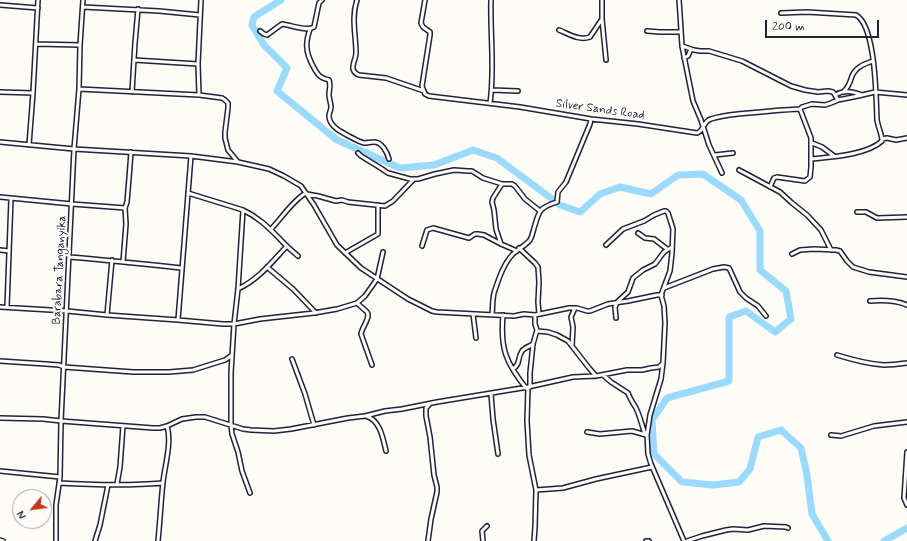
<!DOCTYPE html>
<style>
body{margin:0}
#map{position:relative;width:907px;height:541px;overflow:hidden;background:#fdfcf7;font-family:Mynerve,sans-serif}
canvas{display:block}
.north{position:absolute;left:12px;top:489px;width:40px;height:40px;box-sizing:border-box;background:#fdfcf7;border:1px solid #a5a5ac;border-radius:50%;rotate:241deg;font-size:11px;font-weight:700;line-height:16px;text-align:center;color:#22223b}
.north::after{content:'';display:block;margin:auto;width:14px;height:18px;background:#c8321e;clip-path:polygon(50% 0,100% 100%,50% 72%,0 100%)}
.scale{position:absolute;left:765px;top:20px;width:114px;height:18px;box-sizing:border-box;border:2px solid #22223b;border-top:0;padding-left:5px;font-size:12px;line-height:14px;white-space:nowrap;color:#22223b;-webkit-text-stroke:3px #fdfcf7;paint-order:stroke}
</style>
<div id="map">
<canvas width="907" height="541"></canvas>
<div class="north">N</div>
<div class="scale">200 m</div>
</div>
<script>
const context = document.querySelector('canvas').getContext('2d');
context.lineJoin = 'round';
function strokePath(path, color, width, dash) { context.strokeStyle = color; context.lineWidth = width; context.lineCap = dash ? 'butt' : 'round'; context.setLineDash(dash || []); context.stroke(path); }
function write(font, color, halo, rows, align = 'center') {
  context.font = font + ' Mynerve,sans-serif'; context.lineWidth = 4; context.setLineDash([]); context.textBaseline = 'middle'; context.strokeStyle = halo; context.fillStyle = color; for (const [text, x, y, turn = 0] of rows) {
    context.save(); context.translate(x, y); context.rotate((+turn || 0) * Math.PI / 180); context.textAlign = isNaN(turn) ? turn : align; if (halo) context.strokeText(text, 0, 0); context.fillText(text, 0, 0); context.restore();
  }
}
const river = new Path2D(`
 M281 0 254 17 252 25 264 45 287 68 277 91 337 140 400 168 434 165 473 150 497 158 560 205 580 212 600 194 620 187 651 194 678 175 703 174 741 200 760 231V270L786 291 791 319 775 332 746 311 729 317V381L667 398 652 420 654 454 682 482 713 485 739 482 750 469 758 437 781 430 801 448 807 475 812 514 828 541
 M884 541 907 528`);
const minor = new Path2D(`
 M357 0C351 17 356 36 356 53 356 59 352 64 353 69 354 72 356 74 359 75L386 78 424 91
 M425 0 421 23 423 27 430 32V35L422 86 425 94 429 96 520 107 591 119 638 124 697 133C704 131 703 121 711 119 720 116 729 115 738 114 759 112 779 110 800 109L802 107 812 104 825 105 831 103 838 100 858 96 875 92 907 95
 M602 0V19L606 60
 M679 0 680 14 682 46 693 101 701 120 709 145 722 173
 M0 5 38 8
 M83 7 159 11 200 15
 M781 13 807 12 856 15C876 26 876 98 877 120 878 127 882 134 882 141 867 155 831 157 811 159
 M310 29C308 35 306 42 307 48 307 55 316 76 323 78 324 79 327 79 329 80 331 86 329 89 329 95 329 99 331 103 331 107 331 110 329 113 329 116 329 121 333 126 337 129 341 132 359 142 364 143 367 143 371 142 374 142 382 142 387 152 389 159
 M559 30C569 34 579 41 590 37L602 19
 M260 31 264 34 267 35 282 24C291 25 307 32 314 27L319 3 322 0
 M647 31 660 32H681
 M36 44 80 45
 M682 46 694 50 700 51H709L742 61 791 86 805 90 818 92 828 91 833 92 838 100
 M684 58 688 56 691 49
 M134 60 198 64
 M79 89 199 95 222 98 225 100 228 103V108L225 132V138L228 150 238 162
 M492 90 518 91
 M844 91C849 87 850 82 852 76 856 67 864 64 873 61
 M0 92 33 93
 M132 92 135 43 138 9
 M199 95 198 64 201 0
 M835 95C844 90 852 91 862 95
 M490 103C495 69 490 35 491 0
 M882 139 887 138 896 140 907 138
 M0 142 74 149 191 156 238 162 269 169 284 176 301 186 314 205 337 245 361 268 408 299 432 311 437 312 514 316 524 314 535 315 569 308H577L587 311H590L608 304 628 301 657 295H662
 M812 143 822 147 834 156
 M29 145 33 93 38 0
 M358 153 361 156 379 167 388 173 410 179H418L435 174 454 170 468 171H472L483 178 502 184H512L515 186 525 199 540 211
 M715 155 733 153
 M739 170 780 192 792 203 807 215 821 230 831 250
 M770 187 774 178 777 177 805 181 810 177 811 167V138L800 109
 M188 193 243 210C258 217 268 227 279 238 285 245 291 250 298 256
 M307 194 318 196 336 201 342 200 348 202 385 206 393 201 414 179
 M0 197 72 204 125 208
 M243 210 238 289 234 324 231 373V425L232 434 238 452 242 471 250 493
 M857 212H866L877 218 907 217
 M271 229C281 219 293 200 306 193
 M638 233 645 238 654 239 667 249
 M501 244 496 229 494 210 492 202 493 198 502 184
 M606 245 623 229 644 221 654 215 664 211H666L668 213 673 229 672 253 670 271 661 295 664 306 665 323 663 363 661 379 650 415 647 435 648 454 651 464 684 541
 M422 246 427 230 433 228 469 238 475 234H478L484 235 501 244 517 251
 M519 248 535 263 538 267 539 282 538 302 539 314
 M0 250 9 251
 M345 253 378 234V205
 M792 254 800 250 814 249 836 250 840 251 847 261 853 267 869 272 907 277
 M69 257C107 260 144 264 181 268
 M123 262 126 224 125 208 127 202 129 178 131 152
 M267 267 293 289 316 313
 M664 288 713 269 724 267 729 268 730 270 740 292 746 298 758 306 766 316
 M238 289C259 279 271 263 287 246
 M870 301C883 300 895 300 907 305
 M357 303C360 306 364 309 367 312 371 317 362 327 361 334L372 365
 M616 303 628 292 633 278 643 270 655 264 664 252 672 247
 M0 307 67 311 107 315 178 320 223 324H234L260 319 314 313 337 309 357 303 365 296 377 279 383 252
 M7 307 11 199
 M473 314 476 338
 M492 314C493 307 492 297 495 290 499 278 504 263 513 254 518 249 525 246 530 240 533 235 533 230 535 225 539 210 541 207 557 202L558 192 566 182 590 124 591 119
 M107 315 112 260
 M503 315C502 327 502 344 506 355 510 367 518 378 526 388
 M616 318 615 307 617 303
 M178 320 191 156
 M537 331 548 332 557 335 568 341 589 368 596 376
 M572 346 573 327 571 317 575 308
 M837 355C853 360 868 364 884 365 892 365 900 364 907 363
 M292 359 305 394 314 425
 M0 361 46 364 59 365 64 367 133 372H169L193 370 225 360 228 358 232 355
 M513 369C521 364 517 358 522 351 524 348 530 346 533 344
 M603 375 611 382 628 393C630 399 633 403 636 408 640 416 642 426 645 434
 M528 387 527 421 529 455 536 490 535 527 534 541
 M530 387V373L533 344 537 330 535 324V315
 M491 394 493 419 498 454
 M366 416C380 420 383 438 386 451
 M0 418 43 419 61 421 153 428H160L167 426 182 419 196 417H205L243 429 251 430 274 431 291 429 348 418 365 416 385 411 402 409 437 402 528 387 573 377 596 376 627 370H642L651 368 659 367 663 363
 M587 432 600 434 632 431 646 435
 M831 435 841 436 874 426 907 422
 M907 452 904 498 907 505
 M0 471 60 477
 M59 483C94 485 128 486 163 483
 M117 484 120 467 123 426
 M536 490 563 488 596 479 652 467
 M0 540 3 541
 M56 541V505L60 477 61 421 74 149 79 89 80 45 83 0
 M95 541 100 525 108 485
 M158 541C160 521 161 501 163 482 165 465 172 442 167 426
 M428 541 431 519 437 492V487L434 475 430 437 426 416V408L429 405
 M483 541 482 531 487 526
 M646 541H649
 M687 541 702 536 726 530 733 529 748 530 764 526 786 527 788 528`);
const streetNames = [
 ["Silver Sands Road",600,110,8],
 ["Barabara Tanganyika",60,270,-87]
];
strokePath(river, '#9bdafd', 7);
strokePath(minor, '#22223b', 6);
strokePath(minor, '#fdfcf7', 3);
write('12px', '#22223b', '#fdfcf7', streetNames);
</script>
